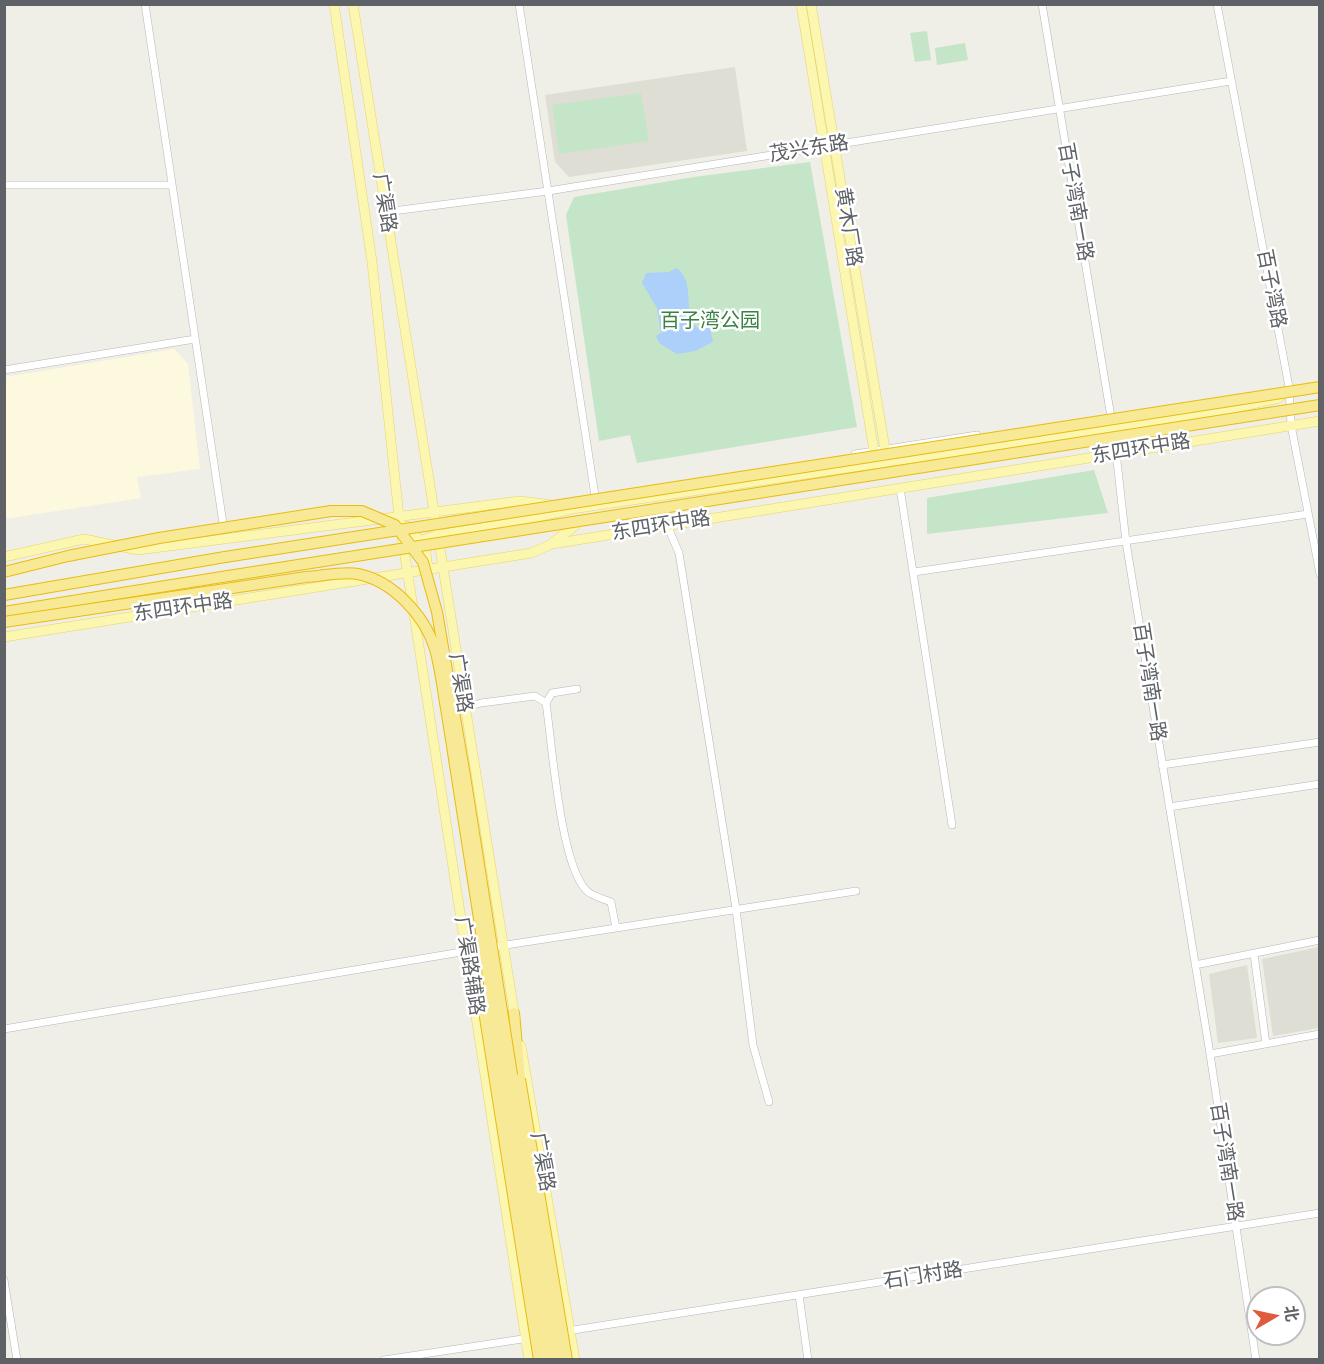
<!DOCTYPE html>
<meta charset="utf-8">
<style>
body{margin:0}
#map{position:relative;width:1324px;height:1364px;overflow:hidden;background:#efeee7;font-family:"Open Sans","Noto Sans SC",sans-serif}
canvas{display:block}
.frame{position:absolute;inset:0;border:6px solid #5e6166;pointer-events:none}
.north{position:absolute;left:1246px;top:1286px;width:60px;height:60px;box-sizing:border-box;background:#fff;border:2px solid #bfc0c2;border-radius:50%;rotate:81deg;font-size:16px;font-weight:700;line-height:24px;text-align:center;color:#5e6166}
.north::after{content:'';display:block;margin:auto;width:21px;height:27px;background:#e05a3c;clip-path:polygon(50% 0,100% 100%,50% 72%,0 100%)}
</style>
<div id="map">
<canvas width="1324" height="1364"></canvas>
<div class="frame"></div>
<div class="north">北</div>
</div>
<script>
const context = document.querySelector('canvas').getContext('2d');
context.lineJoin = 'round';
function fillPath(path, color) { context.fillStyle = color; context.fill(path, 'evenodd'); }
function strokePath(path, color, width, dash) { context.strokeStyle = color; context.lineWidth = width; context.lineCap = dash ? 'butt' : 'round'; context.setLineDash(dash || []); context.stroke(path); }
function write(font, color, halo, rows, align = 'center') {
  context.font = font + ' "Open Sans","Noto Sans SC",sans-serif'; context.lineWidth = 5; context.setLineDash([]); context.textBaseline = 'middle'; context.strokeStyle = halo; context.fillStyle = color; for (const [text, x, y, turn = 0] of rows) {
    context.save(); context.translate(x, y); context.rotate((+turn || 0) * Math.PI / 180); context.textAlign = isNaN(turn) ? turn : align; if (halo) context.strokeText(text, 0, 0); context.fillText(text, 0, 0); context.restore();
  }
}
const commercial = new Path2D(`
 M174 349 188 364 200 469 137 477 141 498 5 519V377Z`);
const education = new Path2D(`
 M735 67 747 151 569 177 555 162 545 95Z
 M1319 947V1028L1273 1036 1262 959Z
 M1247 965 1257 1038 1218 1043 1209 974Z`);
const green = new Path2D(`
 M927 31 931 60 915 62 910 33Z
 M965 43 968 60 937 65 935 48Z
 M641 93 649 141 559 154 552 105Z
 M810 162 857 427 637 463 630 435 599 441 566 215 574 197 694 177Z
 M1094 470 1108 513 927 534V498Z`);
const water = new Path2D(`
 M677 268C697 283 681 316 698 328H710L713 342 695 351 677 354 659 343 656 336 661 333 657 308 642 283 646 273 669 272Z`);
const minor = new Path2D(`
 M145 4 224 530
 M519 4 595 496
 M1042 4 1112 423
 M1217 4 1289 387 1291 425 1320 574
 M4 185H171
 M385 212 548 191 1231 81
 M4 370 195 339
 M1114 434 1126 542 1210 1054 1256 1360
 M855 454 977 435
 M900 488 952 825
 M667 525 679 553 736 909 753 1045 769 1102
 M914 572 1308 514
 M577 689 552 693 546 703C552 743 560 863 586 890 591 896 604 899 611 902L616 928
 M465 708 481 703 535 696 546 703
 M1162 765 1320 742
 M1169 807 1320 784
 M1254 954 1266 1044
 M1195 965 1320 940
 M4 1029 467 951 856 891
 M1210 1054 1320 1034
 M4 1280 17 1360
 M799 1295 808 1360
 M567 1331 1320 1213
 M384 1360 529 1338`);
const major = new Path2D(`
 M334 4 372 262 399 517 529 1360
 M353 4 515 1018
 M801 4 874 451
 M811 4 885 449
 M407 526 425 547 428 568
 M553 542 575 526
 M409 544 437 535 506 524 572 509 1203 415 1279 398
 M4 557 84 539 138 550 520 501 552 505
 M4 637 531 553 552 544 1320 421
 M521 1046 575 1360`);
const highway = new Path2D(`
 M4 595 225 557
 M4 612 228 576
 M467 951 481 992
 M514 1013 520 1079`);
const highwayBridge = new Path2D(`
 M225 557 1320 387
 M4 572 68 556 159 538 331 511H362L395 525 423 562 437 612 465 776 557 1360
 M228 576 1320 405
 M4 622 306 577C322 576 343 571 358 574 393 581 425 616 435 649 441 670 443 693 447 714L548 1360
 M481 992 539 1360
 M520 1079 567 1360`);
const streetNames = [
 ["茂兴东路",809,149,-9],
 ["百子湾南一路",1075,202,80],
 ["广渠路",384,203,81],
 ["黄木厂路",848,227,81],
 ["百子湾路",1271,289,79],
 ["东四环中路",1141,449,-9],
 ["东四环中路",661,526,-9],
 ["东四环中路",183,608,-8],
 ["百子湾南一路",1149,682,81],
 ["广渠路",460,683,81],
 ["广渠路辅路",469,966,81],
 ["广渠路",542,1162,80],
 ["百子湾南一路",1226,1162,81],
 ["石门村路",923,1276,-9]
];
const parkNames = [
 ["百子湾公园",710,321]
];
fillPath(commercial, '#fcf9df');
fillPath(education, '#dfded5');
fillPath(green, '#c5e5c8');
fillPath(water, '#acd0fa');
strokePath(minor, '#b4b6ba', 8);
strokePath(major, '#ead365', 10);
strokePath(highway, '#e9bc0d', 12);
strokePath(minor, '#fff', 7);
strokePath(major, '#fbf7b1', 9);
strokePath(highway, '#f7e996', 10);
strokePath(highwayBridge, '#e9bc0d', 12, []);
strokePath(highwayBridge, '#f7e996', 10);
write('20px', '#5e6166', '#fff', streetNames);
write('20px', '#3a8144', '#fff', parkNames);
</script>
